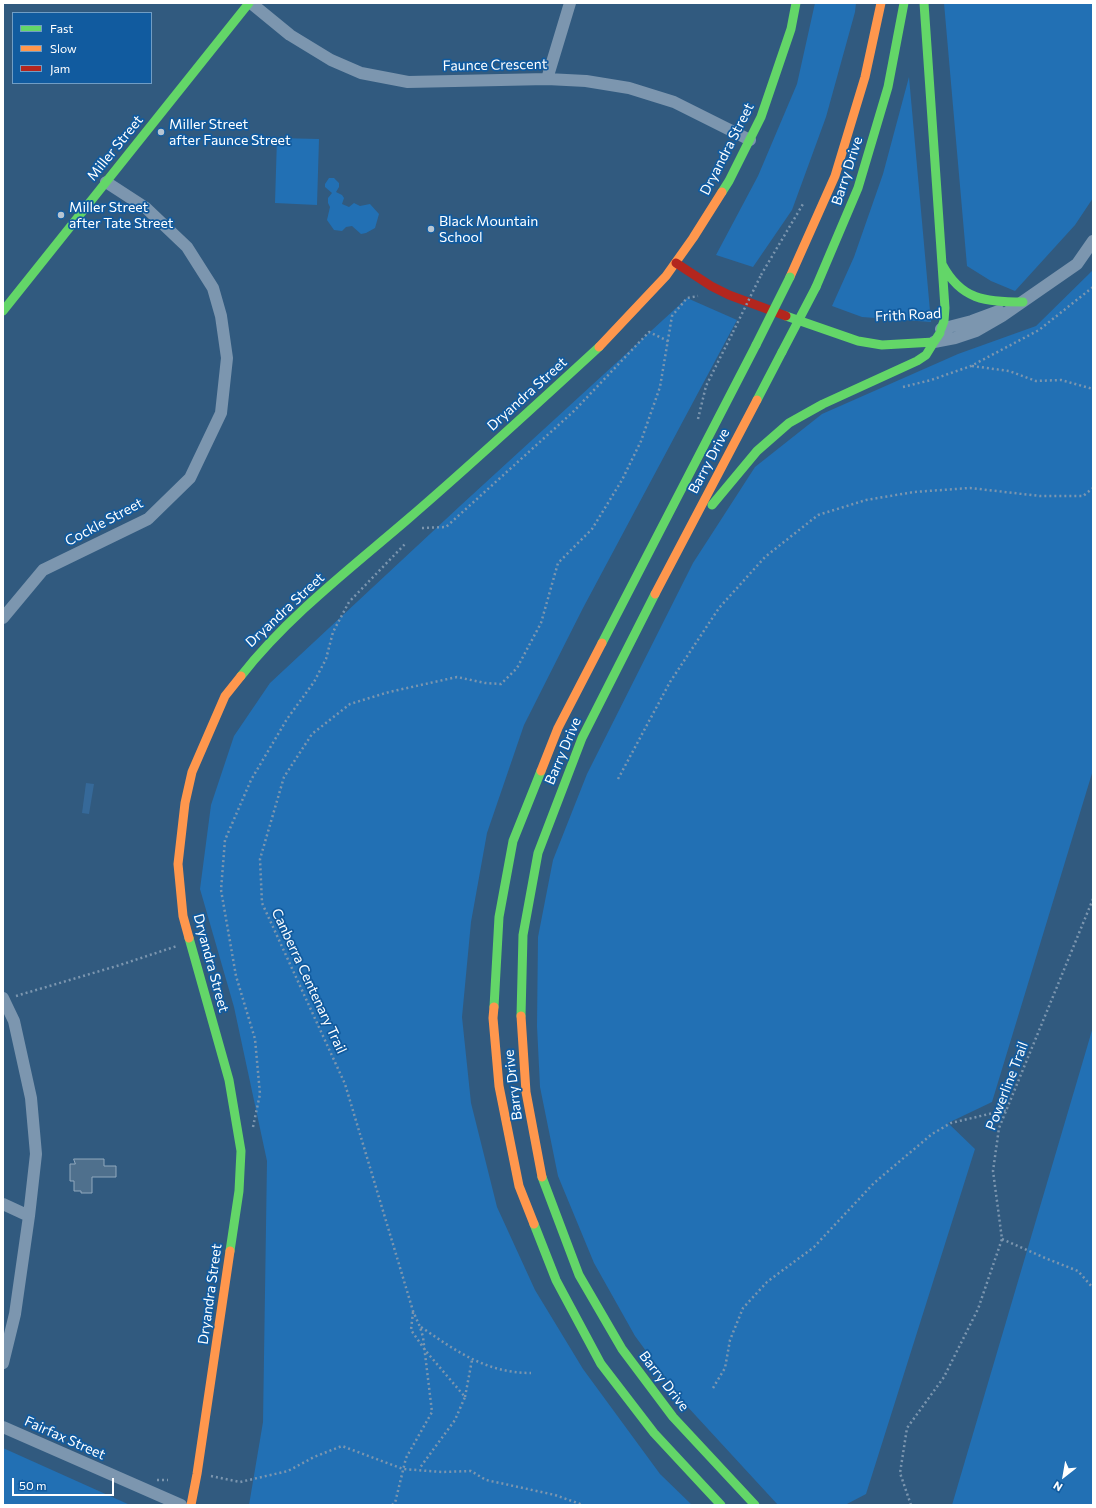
<!DOCTYPE html>
<html>
<head>
<meta charset="utf-8">
<style>
  body { margin:0 }
  #map { position:relative; width:1096px; height:1508px; overflow:hidden; background:#315a7f; font-family:Commissioner,sans-serif }
  canvas { display:block }
  .frame { position:absolute; inset:0; border:4px solid #fff; pointer-events:none }
  .legend { position:absolute; left:12px; top:12px; width:140px; height:72px; box-sizing:border-box; background:#115b9f; border:1px solid #709dc5; margin:0; padding:5px 7px; list-style:none; font-size:12px; color:#fff }
  .legend li { display:flex; align-items:center; gap:8px; height:20px }
  .legend b { width:20px; border:1px solid #709dc5 }
  .north { position:absolute; left:1044px; top:1456px; width:40px; height:40px; -webkit-text-stroke:3px #115b9f; paint-order:stroke; rotate:211deg; font-size:11px; font-weight:700; line-height:16px; text-align:center; color:#fff }
  .north::after { content:''; display:block; margin:auto; width:14px; height:18px; background:#fff; clip-path:polygon(50% 0,100% 100%,50% 72%,0 100%) }
  .scale { position:absolute; left:12px; top:1478px; width:102px; height:18px; box-sizing:border-box; border:2px solid #fff; border-top:0; padding-left:5px; font-size:12px; line-height:14px; white-space:nowrap; color:#fff; -webkit-text-stroke:3px #115b9f; paint-order:stroke }
</style>
</head>
<body>
<div id="map">
<canvas width="1096" height="1508"></canvas>
<div class="frame"></div>
<ul class="legend">
<li><b style="height:5px;background:#63d668"></b>Fast</li>
<li><b style="height:5px;background:#ff974d"></b>Slow</li>
<li><b style="height:5px;background:#b3261e"></b>Jam</li>
</ul>
<div class="north">N</div>
<div class="scale">50 m</div>
</div>
<script>
const context = document.querySelector('canvas').getContext('2d');
context.lineJoin = 'round';
function fillPath(path, color) { context.fillStyle = color; context.fill(path, 'evenodd'); }
function trace(path, color, width, dash) { context.strokeStyle = color; context.lineWidth = width; context.lineCap = dash ? 'butt' : 'round'; context.setLineDash(dash || []); context.stroke(path); }
function write(font, color, halo, rows, align = 'center') {
  context.font = font + ' Commissioner,sans-serif'; context.lineWidth = 3.5; context.setLineDash([]); context.textBaseline = 'middle'; context.strokeStyle = halo; context.fillStyle = color; for (const [text, x, y, turn = 0] of rows) {
    context.save(); context.translate(x, y); context.rotate((+turn || 0) * Math.PI / 180); context.textAlign = isNaN(turn) ? turn : align; if (halo) context.strokeText(text, 0, 0); context.fillText(text, 0, 0); context.restore();
  }
}
fillPath(new Path2D(`
  M815 3H856L855 12 826 117 792 210 753 267 716 255 758 176 797 84Z
  M944 3H1093V198L1075 225 1015 291 991 281 967 266Z
  M909 77 931 322 862 317 832 306 854 257 883 174Z
  M277 138 319 139 317 205 275 203Z
  M329 178H334L339 183V187L336 192 342 195 344 198 342 204 349 207 354 203 360 206 370 204 379 214 375 228 366 233 361 234 352 226 346 227 342 231 334 230 327 220 330 207 328 203V198L332 193 325 187V184Z
  M1093 270V770L992 1102 948 1123 975 1149 866 1494 845 1505H778L685 1404 635 1336 594 1263 558 1176 540 1087 537 1026 538 937 553 860 587 774 693 563 755 467 822 414 958 354 1036 326Z
  M687 298 737 320 583 608 524 725 487 833 471 922 462 1017 471 1103 497 1207 535 1290 583 1369 660 1474 692 1505H249L263 1422 267 1161 234 1007 200 889 211 805 234 736 270 683 460 506Z
  M1093 1027V1505H952Z
  M3 1448 130 1505H3Z`), '#2270b4');
fillPath(new Path2D(`
  M86 783 94 784 89 814 82 813Z`), '#366999');
const building = new Path2D(`
  M74 1159H104V1166H116V1177H92V1193H81V1191H74V1181H70V1164H75Z`);
fillPath(building, '#4f708d');
trace(building, '#91a8bd', 1);
trace(new Path2D(`
  M761 275 803 204
  M972 366 1009 371 1036 381 1061 380 1093 389
  M903 387 931 380 971 366 1039 330 1093 287
  M698 419 706 386 733 332
  M422 528 446 527 574 411 649 332 668 341
  M618 779 670 682 719 608 765 557 818 515 866 500 914 492 970 488 1040 496H1083L1093 488
  M16 996 120 965 177 946
  M253 1127 260 1094 255 1039 236 976 221 890 225 840 251 780 287 719 314 682 326 659 333 632 349 602 405 544
  M1002 1239 1045 1258 1078 1271 1093 1288
  M413 1312 411 1330 425 1350 465 1397 455 1420 419 1469
  M421 1327C456 1351 486 1373 531 1373
  M713 1388 725 1368 730 1340 743 1308 767 1282 814 1247 874 1183 932 1134 951 1123 1006 1110
  M465 1397 472 1360
  M211 1476 240 1482 288 1471 314 1457 342 1446 403 1469 442 1472 471 1471 486 1480 555 1495 583 1505
  M157 1480H168
  M392 1505 395 1503 406 1458 432 1412 423 1337 420 1327 413 1311 345 1084 262 903 260 859 284 777 312 734 350 704 389 692 457 677 485 683 501 684 517 668 541 623 558 563 592 529 622 480 641 441 660 387 672 316 687 298 698 296
  M911 1505 900 1473 907 1428 944 1377 978 1309 1002 1239 993 1171 999 1128 1093 899`), '#7c96af', 2.5, [2, 3]);
trace(new Path2D(`
  M251 3 290 35 331 60 361 73 408 82 547 79 586 81 629 88 674 102 750 140
  M547 79 570 3
  M941 329 972 321 999 311
  M934 342 955 338 976 331 1002 316 1077 264 1093 241
  M3 618 43 570 148 519 190 478 221 413 227 358 221 316 213 288 187 247 146 208 106 182
  M3 998 14 1021 31 1098 36 1154 29 1216 15 1314 3 1363
  M3 1204 29 1216
  M3 1427 181 1505`), '#7c96af', 12);
trace(new Path2D(`
  M924 3 945 308 944 321 941 329
  M722 192 729 181 761 117 791 29 796 3
  M942 264C961 300 985 302 1023 302
  M816 287 858 188 888 87 904 3
  M3 311 249 3
  M786 316 858 341 882 345 934 342 940 333
  M757 400 782 352
  M712 505 757 451 789 423 823 404 917 361 926 355 934 342
  M602 643 756 345
  M241 676C287 617 351 568 408 519 473 463 536 405 599 347
  M189 938 229 1080 241 1151 239 1191 230 1251
  M494 1007 499 917 513 841 541 771
  M521 1016 523 935 538 853 582 738 655 594
  M542 1177 579 1275 622 1349 673 1417 755 1505
  M534 1224 556 1280 601 1364 654 1433 721 1505`), '#63d668', 9);
trace(new Path2D(`
  M790 277 835 176 865 77 881 3
  M599 347 666 276 693 238 722 192
  M655 594 757 400
  M541 771 558 728 602 643
  M189 938 183 916 178 864 185 803 192 772 225 696 241 676
  M494 1007 493 1018 499 1086 519 1186 534 1224
  M521 1016 526 1092 542 1177
  M191 1505 197 1474 230 1251`), '#ff974d', 9);
trace(new Path2D(`
  M676 263 711 286 729 295 786 316`), '#b3261e', 9);
trace(new Path2D(`
  M733 332 761 275`), '#7c96af', 2.5, [2, 3]);
trace(new Path2D(`
  M756 345 790 277
  M782 352 816 287`), '#63d668', 9);
for (const [x, y, r, color] of [
  [161,132,4,"#b7c5d2"],
  [61,215,4,"#b7c5d2"],
  [431,229,4,"#b7c5d2"]
]) { const dot = new Path2D(); dot.arc(x, y, r, 0, 2 * Math.PI); context.fillStyle = color; context.fill(dot); trace(dot, '#115b9f', 1.5); }
write('14px', '#fff', '#115b9f', [
  ["Faunce Crescent",495,65,-1],
  ["Miller Street",115,148,-51],
  ["Dryandra Street",727,149,-63],
  ["Barry Drive",847,171,-72],
  ["Frith Road",908,315,-3],
  ["Dryandra Street",527,394,-42],
  ["Barry Drive",709,461,-62],
  ["Cockle Street",104,522,-28],
  ["Dryandra Street",285,610,-43],
  ["Barry Drive",563,751,-67],
  ["Dryandra Street",211,963,75],
  ["Canberra Centenary Trail",309,981,65],
  ["Barry Drive",513,1085,-97],
  ["Powerline Trail",1007,1086,-69],
  ["Dryandra Street",210,1294,-82],
  ["Barry Drive",664,1381,52],
  ["Fairfax Street",65,1438,24]
]);
write('14px', '#fff', '#115b9f', [
  ["Miller Street",169,124],
  ["after Faunce Street",169,140],
  ["Miller Street",69,207],
  ["after Tate Street",69,223],
  ["Black Mountain",439,221],
  ["School",439,237]
], 'left');
</script>
</body>
</html>
